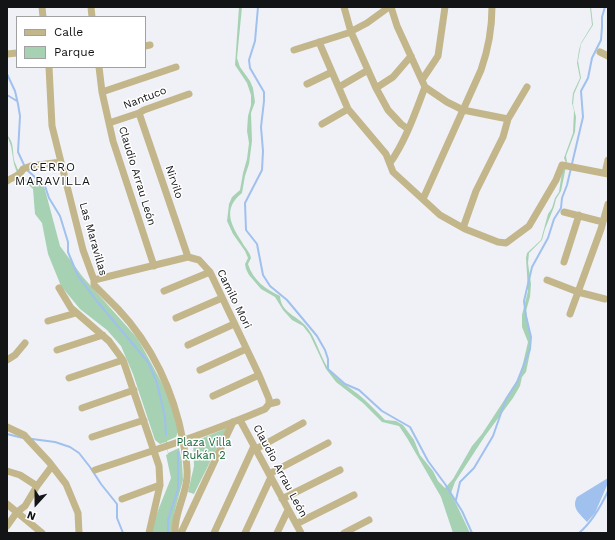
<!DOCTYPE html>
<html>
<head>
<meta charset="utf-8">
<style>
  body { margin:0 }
  #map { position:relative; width:615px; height:540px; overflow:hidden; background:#eff1f7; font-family:"Work Sans",sans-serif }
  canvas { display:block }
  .frame { position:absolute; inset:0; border:8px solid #131416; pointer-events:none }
  .legend { position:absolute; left:16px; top:16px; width:130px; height:52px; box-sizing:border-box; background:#fff; border:1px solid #a1a1a2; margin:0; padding:5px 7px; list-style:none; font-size:12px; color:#131416 }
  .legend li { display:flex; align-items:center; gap:8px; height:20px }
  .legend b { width:20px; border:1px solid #a1a1a2 }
  .north { position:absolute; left:16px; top:484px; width:40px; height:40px; -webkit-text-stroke:3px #fff; paint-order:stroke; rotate:201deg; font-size:11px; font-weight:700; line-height:16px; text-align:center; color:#131416 }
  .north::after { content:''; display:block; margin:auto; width:14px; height:18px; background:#131416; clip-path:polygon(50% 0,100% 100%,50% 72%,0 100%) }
</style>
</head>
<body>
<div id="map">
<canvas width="615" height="540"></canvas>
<div class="frame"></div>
<ul class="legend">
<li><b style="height:5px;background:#c3b68a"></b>Calle</li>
<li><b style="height:11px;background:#a6d2b3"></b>Parque</li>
</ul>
<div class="north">N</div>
</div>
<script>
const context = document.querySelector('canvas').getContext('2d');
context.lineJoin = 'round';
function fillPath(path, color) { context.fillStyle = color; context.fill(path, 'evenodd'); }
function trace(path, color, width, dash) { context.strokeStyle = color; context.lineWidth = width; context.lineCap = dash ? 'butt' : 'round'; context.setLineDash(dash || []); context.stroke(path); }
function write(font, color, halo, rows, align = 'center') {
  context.font = font + ' "Work Sans",sans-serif'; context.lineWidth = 3; context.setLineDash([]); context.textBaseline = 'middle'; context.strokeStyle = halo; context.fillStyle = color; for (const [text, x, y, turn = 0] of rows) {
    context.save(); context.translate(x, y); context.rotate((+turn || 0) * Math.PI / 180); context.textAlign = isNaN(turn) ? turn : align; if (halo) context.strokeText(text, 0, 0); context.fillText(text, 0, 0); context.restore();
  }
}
fillPath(new Path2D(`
  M239 7H242L237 58 240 67 250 81 253 88 255 102 251 113 252 141 249 164 245 176 242 193C222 209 231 225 242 242 245 248 250 252 251 258L248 264C253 280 265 289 280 296 281 312 295 315 305 325 316 337 319 354 328 368 336 379 347 386 358 394 368 402 376 411 385 420L396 421 403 425 414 440 420 455 433 471 438 481 445 488 453 479 472 446 482 434 520 376 528 342 522 327V315L528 291 526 258 527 253 541 240 548 214 552 208 555 198 559 192 562 172 566 163 564 158 573 133 574 111 572 103 573 93 580 78 577 63 579 50 581 43 592 25 590 7H591L593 25 581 44 578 61 581 78 574 94 573 105 576 117 575 132 566 156 567 162 561 191 556 199 554 207 545 229 542 240 529 253 528 263 531 284 530 297 526 311 531 340V348L526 372 522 377 520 386 513 398 485 436 455 482 451 493 470 533H453L441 497 407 438 399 426 382 422 363 403 336 382 326 369 310 335 303 326 292 320 283 310 275 297 261 289 249 275 246 269 245 264 248 258 245 251 233 234 227 221 229 204 232 197 240 190 243 173 247 159 249 143 247 131 248 116 251 105V95L247 83 235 65Z
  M7 135C16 144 11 155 16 165 19 174 25 178 32 185L31 181 43 182 60 246 82 276 138 339 169 396 178 432 176 437 167 441 168 453 179 448 182 462 183 480 174 514V533H151L157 513 171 478 166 455 168 454 166 442 160 444 155 440 133 374 121 346 107 330 80 309 61 286 48 254 42 223 35 214 33 189 19 175 16 170 14 164 11 146Z
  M227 428 194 494 188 492 194 466 193 442Z`), '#a6d2b3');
fillPath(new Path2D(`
  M608 478V483L595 513 587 522C580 514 571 508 577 497Z`), '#a0c0ee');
trace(new Path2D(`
  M258 7 255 41 249 60 250 68 264 92V101L261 127 263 151 262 170 245 203 246 230 257 244 263 275 270 286 287 300 317 336 325 350 328 359V369L345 384 359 390 382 411 410 427 428 461 445 484 462 511 472 533
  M7 74 15 91 18 104 20 116 18 152 25 167
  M7 95 17 101
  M27 170 45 186 49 198 60 216 68 242V252L78 276 96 300 148 362 157 383 165 417 166 435
  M7 434 23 438
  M32 439 55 442 70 447 79 453 90 467 101 484 117 504V518L123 533
  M456 500 460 482 474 468 493 436 506 399 517 382 530 349 531 337 526 316 524 301 532 267 548 238 554 219 561 208 562 198 567 185 583 117 581 91 588 78 592 58 601 40 602 27V17L605 7
  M168 533V520L178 489V452
  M579 533C592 522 601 506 608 491`), '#a0c0ee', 2);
trace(new Path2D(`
  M42 7 43 17
  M91 7 92 17
  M344 7 351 32 376 88 388 110 401 124 408 129
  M391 7 397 26 425 87 447 102 463 110 508 119 503 137 476 191 463 228
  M319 42 348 109 386 154 393 172 440 215 465 229 498 242 506 243 529 226 556 180 562 165 608 174
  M145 46 150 45
  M294 50 348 33 367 23 389 7
  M600 52 608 56
  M7 54 17 53
  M49 67 52 126 83 250 94 280V285C102 293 110 301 118 309 152 345 174 392 183 441 185 453 188 464 187 477 186 496 174 513 175 533
  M99 67 102 92 113 141 154 266
  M422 80 438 56 445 7
  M307 84 332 72
  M339 87 368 70
  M376 88 393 77 411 56
  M102 92 176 67
  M139 113 188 257
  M508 119 527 87
  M109 123 139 113 144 110 189 94
  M322 124 348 109
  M390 163C406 140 415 113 425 87
  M605 173 608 160
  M7 181C13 177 20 176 23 169L31 166 61 162
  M423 199 481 70C488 50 492 28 492 7
  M564 212 603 222
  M564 262 579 215
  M94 280 188 257 199 260 210 272 259 375 269 399V404
  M547 280 578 292 605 299
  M59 288 71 308 109 341 123 360 159 466 160 485 149 533
  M164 291 210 272
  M570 314 601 229 608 204
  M176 318 222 298
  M48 321 76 313
  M188 345 234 324
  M57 350 103 335
  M7 360 15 355 25 343
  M200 370 246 349
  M69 378 123 360
  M213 396 259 375
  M82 408 134 390
  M240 420 301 533
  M7 427 24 435 49 462 66 484 78 513 79 533
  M92 437 144 420
  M256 449 303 423
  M95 470C152 451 209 433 265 409L269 404 277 402
  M7 471 20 475 37 486
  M269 474 328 443
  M122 499 160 485
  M282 499 340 470
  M7 504 42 533
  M296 524 354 495
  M7 526 17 512 25 506 37 486 52 466
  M181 533 233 422
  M214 533 254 446
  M245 533 271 477
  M277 533 288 510
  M344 533 369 520`), '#c3b68a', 7);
write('11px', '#131416', '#fff', [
  ["Nantuco",145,98,-21],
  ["Claudio Arrau León",137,176,73],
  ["Nirvilo",174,182,71],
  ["Las Maravillas",93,239,74],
  ["Camilo Mori",234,299,64],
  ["Claudio Arrau León",280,471,62]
]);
write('11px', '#17673b', '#fff', [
  ["Plaza Villa",204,443],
  ["Rukán 2",204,456]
]);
context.letterSpacing = '1px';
write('12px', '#131416', '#fff', [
  ["CERRO",53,167],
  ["MARAVILLA",53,181]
]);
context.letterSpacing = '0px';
</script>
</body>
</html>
